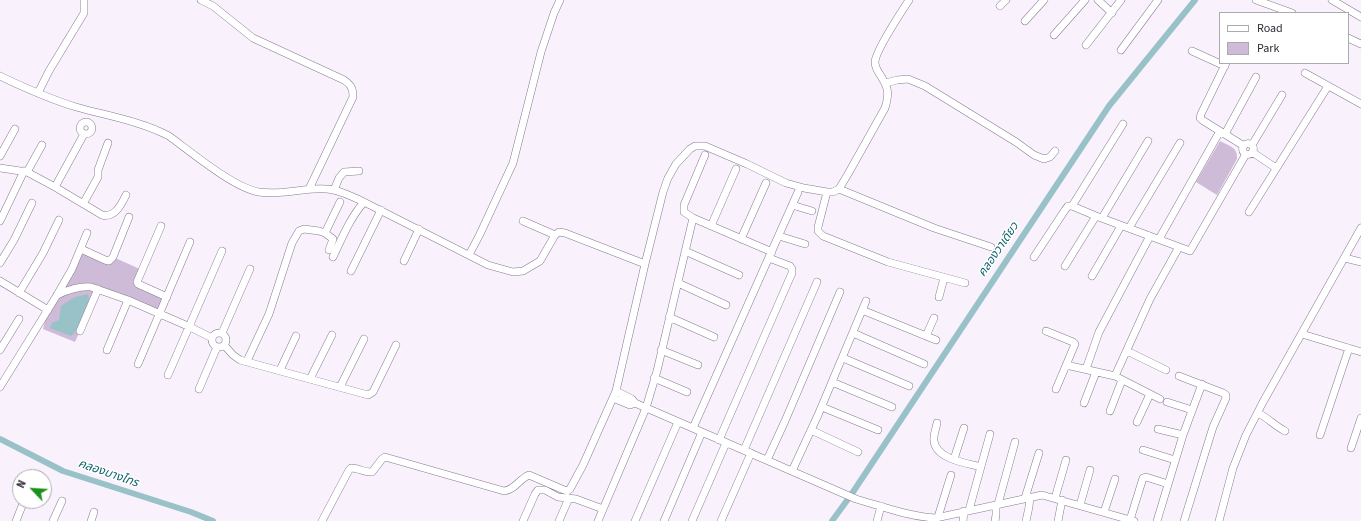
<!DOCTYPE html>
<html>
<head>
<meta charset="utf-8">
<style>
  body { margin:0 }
  #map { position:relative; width:1361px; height:521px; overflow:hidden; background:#f9f2fd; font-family:"Source Sans 3",sans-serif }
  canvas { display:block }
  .legend { position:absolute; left:1219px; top:12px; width:130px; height:52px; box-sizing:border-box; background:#fff; border:1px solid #adaaae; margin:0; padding:5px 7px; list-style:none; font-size:12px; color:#312a35 }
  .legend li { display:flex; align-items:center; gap:8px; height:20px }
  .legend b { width:20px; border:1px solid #adaaae }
  .north { position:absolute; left:12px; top:469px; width:40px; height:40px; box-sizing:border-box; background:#fff; border:1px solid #adaaae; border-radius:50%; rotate:295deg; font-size:11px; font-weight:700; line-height:16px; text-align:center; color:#312a35 }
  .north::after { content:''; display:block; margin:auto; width:14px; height:18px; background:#1b911d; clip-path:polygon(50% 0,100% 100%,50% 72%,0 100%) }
</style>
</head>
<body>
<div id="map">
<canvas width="1361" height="521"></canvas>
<ul class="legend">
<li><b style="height:5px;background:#fff"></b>Road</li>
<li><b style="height:11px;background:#cdbbd8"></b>Park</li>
</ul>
<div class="north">N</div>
</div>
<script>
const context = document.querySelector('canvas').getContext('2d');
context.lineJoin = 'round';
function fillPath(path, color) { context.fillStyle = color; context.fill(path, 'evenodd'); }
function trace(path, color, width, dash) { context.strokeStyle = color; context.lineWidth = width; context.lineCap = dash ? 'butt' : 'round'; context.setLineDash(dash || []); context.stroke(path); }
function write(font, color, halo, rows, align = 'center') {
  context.font = font + ' "Source Sans 3","Noto Sans Thai",sans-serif'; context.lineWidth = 3; context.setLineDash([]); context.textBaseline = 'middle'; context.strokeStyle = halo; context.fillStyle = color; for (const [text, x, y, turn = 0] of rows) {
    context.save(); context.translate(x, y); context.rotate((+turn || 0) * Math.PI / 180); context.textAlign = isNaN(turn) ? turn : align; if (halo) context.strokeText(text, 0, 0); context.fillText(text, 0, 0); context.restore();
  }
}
fillPath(new Path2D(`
  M1220 141C1229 146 1238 147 1237 159L1217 195 1196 182Z
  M81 249 110 262 113 257 142 270 137 283 168 294 159 314 98 289 75 342 43 329 48 310Z`), '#cdbbd8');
fillPath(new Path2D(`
  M88 294 89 300 76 331 71 336 50 328 52 323 59 320 61 306 75 297Z`), '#99c1c8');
trace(new Path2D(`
  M0 439 63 471 191 512 213 521
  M832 521 851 495 1109 106 1195 0`), '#99c1c8', 6);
const minor = new Path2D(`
  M201 0 213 6 253 38 344 80C351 85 353 88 353 97L309 189
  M1098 0 1112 13
  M1256 0 1292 13
  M1332 0 1361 17
  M1000 6 1006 0
  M1025 21 1044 0
  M1054 35 1085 0
  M1348 38 1361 44
  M1086 45 1121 0
  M1121 50 1158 0
  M1192 51 1225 66
  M1226 63 1201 114 1200 118 1202 120 1244 146
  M1305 73 1361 104
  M0 76C25 88 50 99 76 107 108 116 140 121 169 136 191 152 234 188 259 192 282 196 304 187 326 189 338 189 350 196 360 200L488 265 513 272 523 271 540 261 555 235 559 232 565 233 645 264
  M886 83 897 80 908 79 925 86 1016 142 1034 155 1044 159 1050 157 1055 151
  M38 93 49 71 81 18 84 13V0
  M80 128a6 6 0 1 1 12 0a6 6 0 1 1-12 0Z
  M84 134 55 187 102 215C115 218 121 205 126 195
  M1225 134 1256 77
  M1242.5 149a5.5 5.5 0 1 1 11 0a5.5 5.5 0 1 1-11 0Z
  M1252 145 1282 95
  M1252 152 1276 168
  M705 155 684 205V212L693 218 772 252
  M0 156 15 129
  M0 168 27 172 55 187
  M27 172 42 145
  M839 189 934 228 991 247
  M334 190 339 178 344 172 359 171
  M827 192 818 227V231L823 236 888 262 965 283
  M83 204 98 177V170L108 143
  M792 205 812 211
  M1072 206 1096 216 1190 251 1246 154
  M1249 212 1328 86
  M1102 218 1148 141
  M0 221 24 171
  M523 221 555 235
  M161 226 137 282 138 284 167 297
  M711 226 736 169
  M1129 228 1180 143
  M325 233 333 239 329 250
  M779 236 805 244
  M741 239 766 183
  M1159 239 1220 131
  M81 249 105 260 109 261 113 257 129 217
  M685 251 739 275
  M469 255 480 234 513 163 541 52 554 13 560 0
  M333 257C342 238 350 218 364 202
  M1034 257 1065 210 1068 206H1072L1123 124
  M1345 258 1361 262
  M404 261 419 229
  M0 263 14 240 32 203
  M1065 266 1096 216
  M351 271 381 210
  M1092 276 1121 226
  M0 281 48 310
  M678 283 726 305
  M19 293 43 253 59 220
  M57 295C68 290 79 286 91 287L128 300 190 327 212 338
  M939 297 944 278
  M862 310 936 340
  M669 317 714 337
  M80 331 98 289
  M1046 331 1073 342 1075 344 1056 389
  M212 340a7 7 0 1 1 14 0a7 7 0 1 1-14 0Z
  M222 333 250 269
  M853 333 924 364
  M1302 334 1361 352
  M926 336 934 318
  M224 345 233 355 240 360 368 395 373 392 396 345
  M0 350 19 319
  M107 350 128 300
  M661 350 698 365
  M1127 351 1166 370
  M843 358 909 386
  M247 361 269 314 292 243 299 231 304 229 319 231 325 233 340 202
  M138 364 190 242
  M1066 365 1115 376 1160 399
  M1086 369 1099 332 1150 236
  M280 370 296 336
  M168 375 222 251
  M1115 376 1150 299 1179 247
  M1179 376 1223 393 1226 395V398L1213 427 1184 521
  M654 378 687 392
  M310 379 332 335
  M832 382 892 407
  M0 387 57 295 72 269 87 233
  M340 387 364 339
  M199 389 217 347
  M616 391 632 399 635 403 856 499C881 506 910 517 936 518L1042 495 1134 521
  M613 398 630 405 635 403
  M1167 402 1192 410
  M1084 403 1096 372
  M822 407 878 430
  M1110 411 1122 380
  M1258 413C1268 418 1275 426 1285 431
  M1137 422 1150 394
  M937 423C936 429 933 435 934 441 936 459 966 463 981 467
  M693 428 798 192
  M1158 429 1183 435
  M811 430 858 452
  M1320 435 1349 348
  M719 440 792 273V269L790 266 769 258
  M1351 448 1361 418
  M744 450 817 282
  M1143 450 1175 460
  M954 459 964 428
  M767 460 785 421 840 292
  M792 471 818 415 866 301
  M1025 498 1039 453
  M1055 498 1066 460
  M998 504 1015 442
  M1080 505 1090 470
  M969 510 990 434
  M1104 512 1115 479
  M938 517 951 475
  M1130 520 1143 478 1146 477 1168 484
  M16 521 24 501
  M53 521 62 501
  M91 521 94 512
  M322 521 349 470 351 468C359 468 365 473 372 472L382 459 385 457 504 491C515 490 519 479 529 475L564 490 567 491 570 489 583 465 616 391 645 264 663 192 668 178 676 164 690 149 695 146H705L747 164 786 183 804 188 827 192H833L839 189 848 174 885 108C890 92 888 87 879 73 877 70 875 66 875 62 875 51 902 11 909 0
  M523 521 535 494 538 490H545L558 497 576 499 603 509
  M559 521 569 498
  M598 521 646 408 657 371 693 218
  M635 521 678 422
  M664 521 702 432
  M692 521 726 443
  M721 521 751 453
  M877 521 881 506
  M963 521 964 511
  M995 521 996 515V505
  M1026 521 1029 507 1030 497
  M1058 521 1062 500
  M1157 521 1183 435 1202 384
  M1219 521 1233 468 1246 435 1263 402 1361 228`);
trace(minor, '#887992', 8);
trace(minor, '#fff', 7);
write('italic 12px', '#10636e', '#fff', [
  ["คลองวาเดียว",999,250,-56],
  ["คลองบางไทร",108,474,19]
]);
</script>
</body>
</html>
